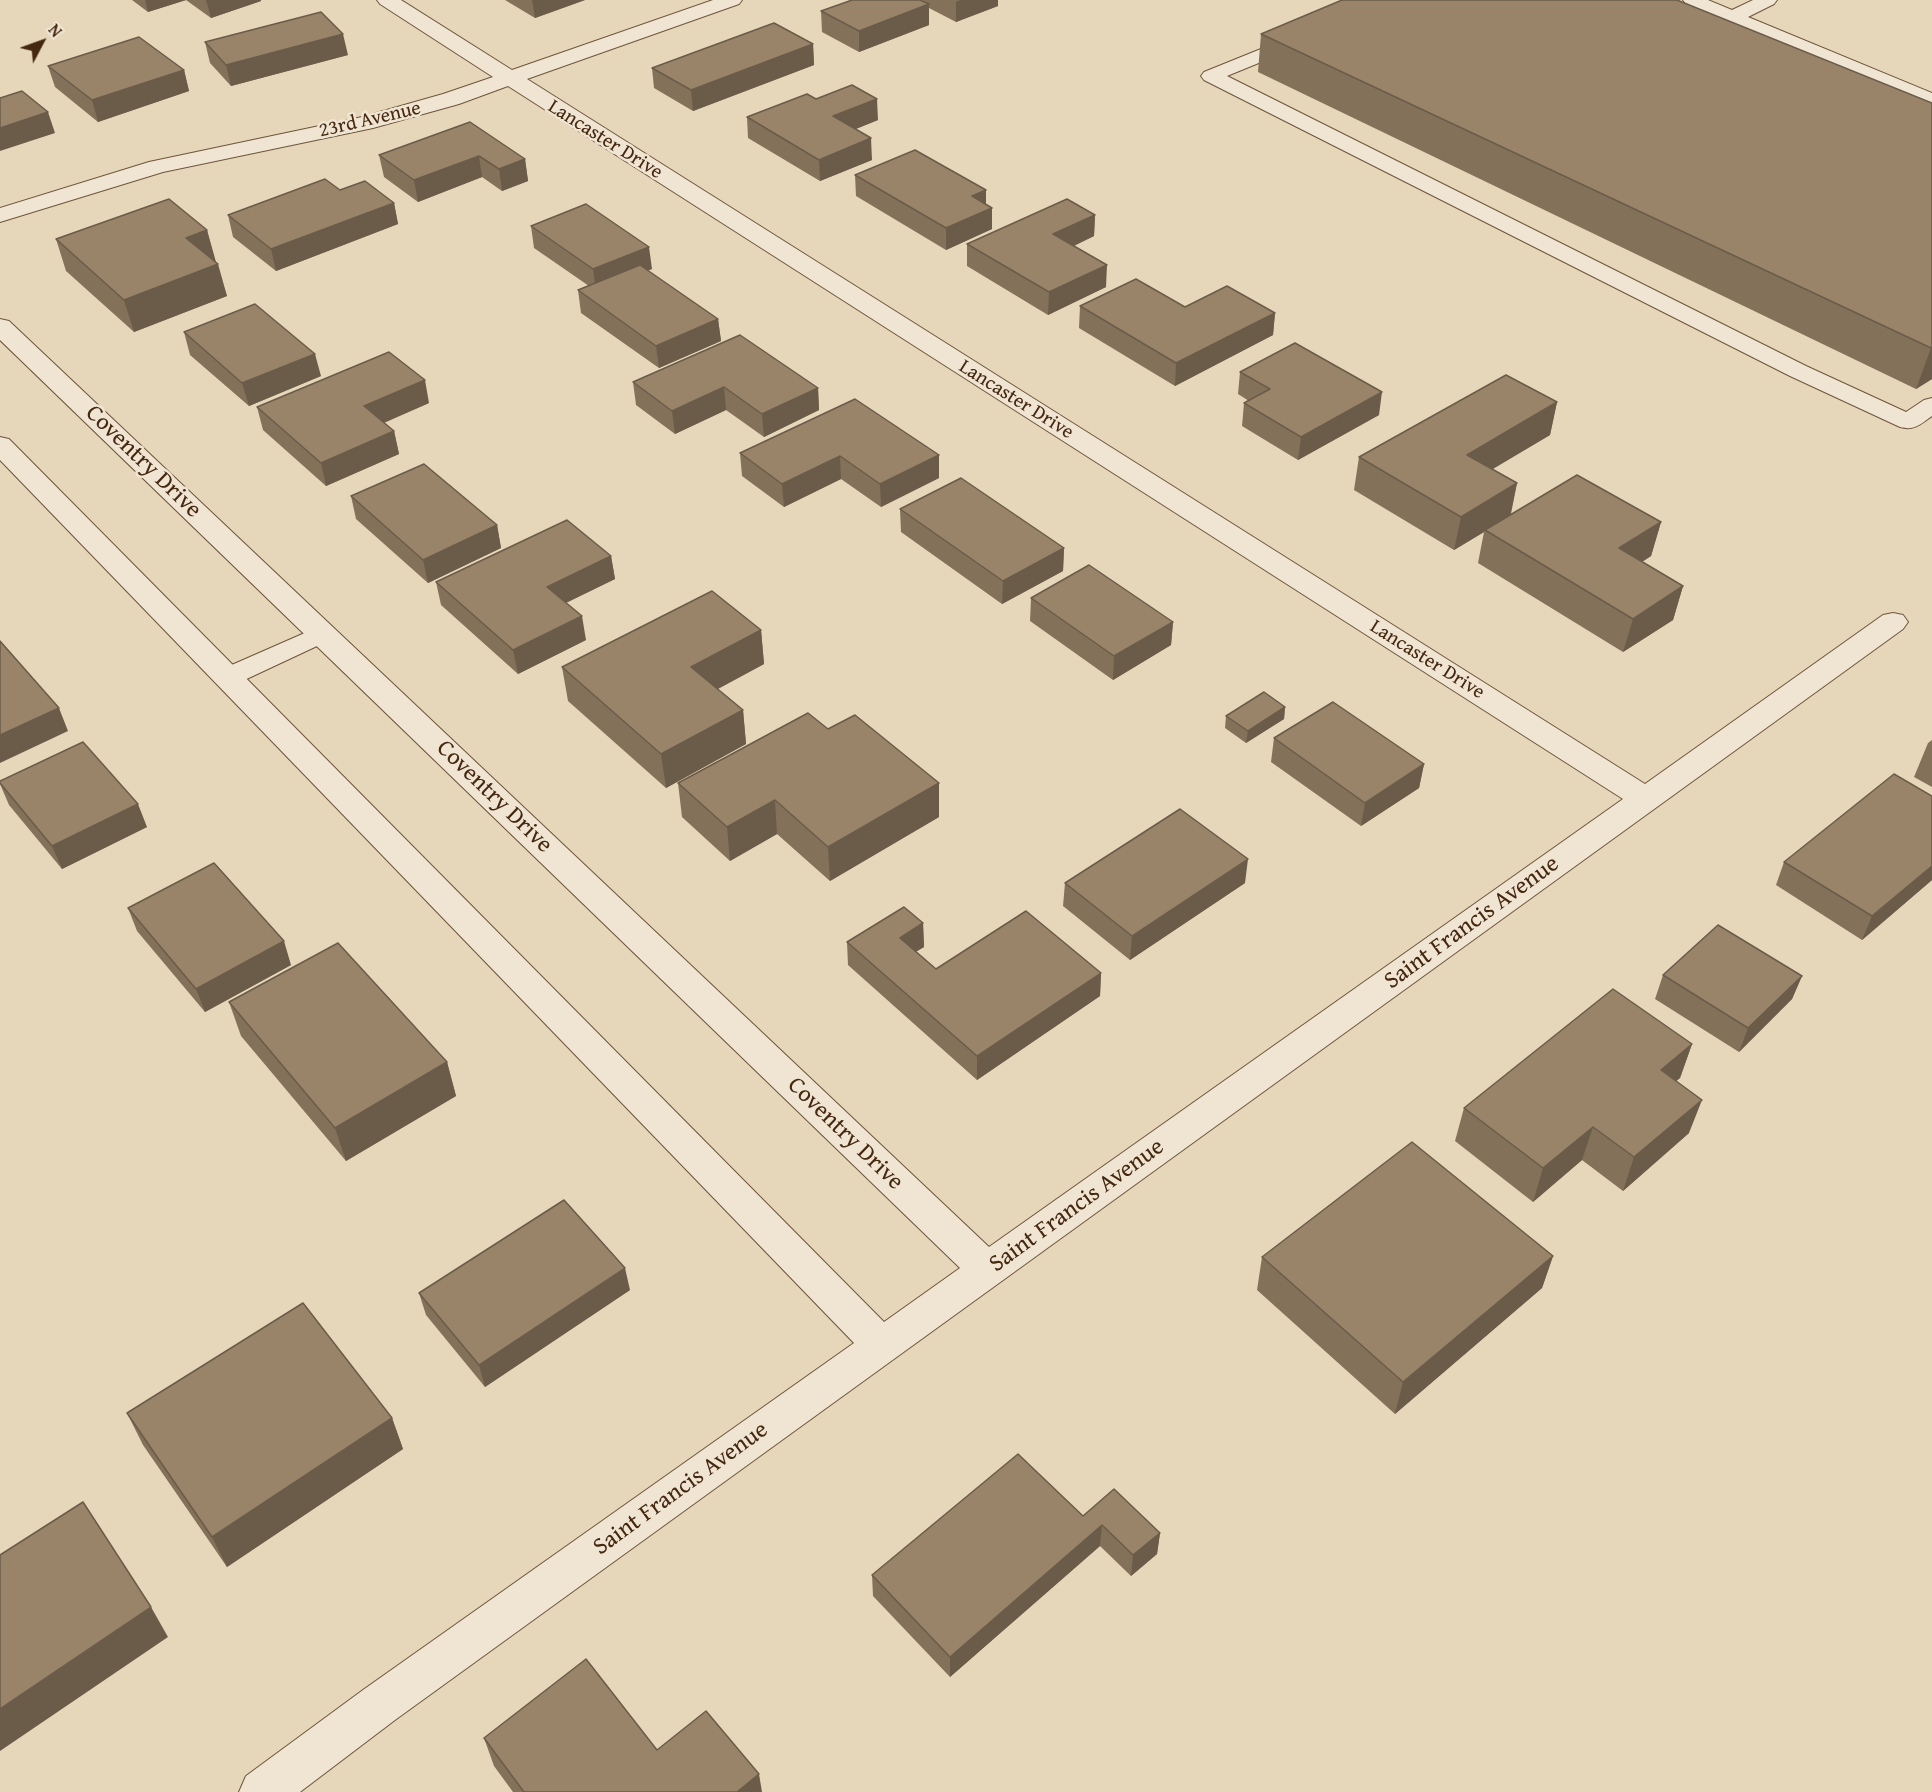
<!DOCTYPE html>
<html>
<head>
<meta charset="utf-8">
<style>
  body { margin:0 }
  #map { position:relative; width:1932px; height:1792px; overflow:hidden; background:#e6d7ba; font-family:"Gentium Book Plus",serif }
  canvas { display:block }
  .north { position:absolute; left:12px; top:12px; width:60px; height:60px; -webkit-text-stroke:4px #efe5d2; paint-order:stroke; rotate:49deg; font-size:16px; font-weight:700; line-height:24px; text-align:center; color:#462811 }
  .north::after { content:''; display:block; margin:auto; width:21px; height:27px; background:#462811; clip-path:polygon(50% 0,100% 100%,50% 72%,0 100%) }
</style>
</head>
<body>
<div id="map">
<canvas width="1932" height="1792"></canvas>
<div class="north">N</div>
</div>
<script>
const context = document.querySelector('canvas').getContext('2d');
context.lineJoin = 'round';
function trace(path, color, width, dash) { context.strokeStyle = color; context.lineWidth = width; context.lineCap = dash ? 'butt' : 'round'; context.setLineDash(dash || []); context.stroke(path); }
function fillPath(path, color) { context.fillStyle = color; context.fill(path, 'evenodd'); }
function write(font, color, halo, rows, align = 'center') {
  context.font = font + ' "Gentium Book Plus",serif'; context.lineWidth = 5; context.setLineDash([]); context.textBaseline = 'middle'; context.strokeStyle = halo; context.fillStyle = color; for (const [text, x, y, turn = 0] of rows) {
    context.save(); context.translate(x, y); context.rotate((+turn || 0) * Math.PI / 180); context.textAlign = isNaN(turn) ? turn : align; if (halo) context.strokeText(text, 0, 0); context.fillText(text, 0, 0); context.restore();
  }
}
const lane = new Path2D(`
  M1683 0H1708L1732 10 1753 0H1777L1774 4 1748 17 1932 93V106L1686 4Z
  M1298 34 1305 36 1307 40 1305 44 1227 76 1806 366 1906 412 1924 400 1932 398V416C1921 424 1914 431 1900 427L1790 376 1204 80 1201 76 1204 72Z
  M323 625 332 627 336 633 332 639 238 683 228 686 218 683 214 677 218 671Z`);
const street = new Path2D(`
  M377 0H401L512 70 713 0H742L739 4 527 79 1645 784 1883 615 1893 613 1903 615 1908 622 1903 629 395 1720 300 1792H239L246 1776 363 1690 854 1343 0 460V437L9 439 884 1322 960 1268 0 340V319L9 321 989 1247 1623 799 508 86 459 104 373 128 163 172 0 222V208L149 162 362 117 443 94 493 77 380 4Z`);
trace(lane, '#6e543b', 2);
trace(street, '#6e543b', 2);
fillPath(lane, '#efe5d2');
fillPath(street, '#efe5d2');
fillPath(new Path2D(`
  M132 0H186L148 12Z
  M186 0H261V1L211 18Z
  M505 0H585L535 18Z
  M852 0H998V6L956 22 929 8V25L859 52 822 32 821 11Z
  M1261 34 1932 103V379L1916 389 1258 72Z
  M205 42 348 55 231 86 210 63Z
  M813 44 814 65 693 111 654 88 652 68Z
  M48 66 184 70 189 91 98 122 55 87Z
  M816 99 878 120 855 129 872 160 820 181 748 138 747 117Z
  M470 122 525 159 528 181 502 191 482 177 418 202 384 177 379 155Z
  M855 175 986 204 992 208V229L946 250 856 196Z
  M340 190 394 203 398 224 276 271 233 237 228 215Z
  M1095 215 1094 236 1074 246 1106 287 1048 315 967 266V244Z
  M531 226 652 269 647 270 718 319 721 341 659 368 581 313 578 290 589 286 534 248Z
  M207 230 215 262 227 296 134 332 66 271 56 239Z
  M1080 306 1185 307 1275 313 1273 335 1175 386 1079 328Z
  M184 332 321 376 249 406 190 355Z
  M1240 372 1379 415 1298 460 1242 426 1244 403 1249 401 1238 394Z
  M633 382 818 388 819 410 764 437 726 410 675 434 636 405Z
  M855 399 939 478 881 507 841 479 784 507 742 476 740 453Z
  M1557 402 1550 435 1492 469 1517 483 1511 514 1661 522 1651 556 1642 562 1683 586 1673 620 1623 652 1478 563 1484 532 1454 550 1354 490 1359 457Z
  M429 403 384 423 394 431 399 454 326 486 263 430 257 407Z
  M351 496 497 525 501 548 428 583 356 519Z
  M900 509 1064 548 1063 571 1002 604 901 532Z
  M611 556 615 579 566 603 586 640 518 674 441 605 436 582Z
  M1031 598 1173 622 1171 645 1113 680 1030 621Z
  M761 630 764 664 718 689 743 710 746 744 666 788 568 701 562 667Z
  M1285 707 1284 719 1246 743 1225 728 1226 716Z
  M828 729 939 783V817L830 881 777 834 730 861 682 817 678 783Z
  M1274 738 1424 764 1419 788 1361 826 1271 762Z
  M1932 740V787L1914 777 1928 743Z
  M0 781 147 827 62 869 9 805 0 784Z
  M1932 796V880L1862 940 1776 885 1784 862Z
  M1065 883H1245L1130 960 1063 906Z
  M128 908 291 965 205 1012 137 931Z
  M923 923 924 947 916 951 936 969 1101 973 1100 996 977 1080 848 965 847 942Z
  M1663 975 1802 976 1792 999 1739 1052 1655 999Z
  M229 1002 447 1062 456 1096 346 1161 241 1036Z
  M1692 1044 1680 1078 1676 1081 1689 1133 1623 1191 1582 1160 1533 1202 1455 1141 1464 1108Z
  M1553 1256 1542 1288 1395 1414 1257 1290 1262 1257Z
  M630 1290 485 1387 426 1315 419 1293Z
  M127 1413 392 1418 403 1449 227 1567 143 1445Z
  M1083 1516 1160 1533 1157 1554 1131 1576 1100 1546 950 1677 873 1596 872 1575Z
  M484 1738 657 1750 762 1792H513L494 1766Z`), '#84715a');
fillPath(new Path2D(`
  M145 0H186L148 12Z
  M206 0H261V1L211 18Z
  M532 0H585L535 18Z
  M960 0H998V6L956 22V2Z
  M929 4V25L859 52V31Z
  M343 34 348 55 231 86 226 65Z
  M813 44 814 65 693 111 691 90Z
  M184 70 189 91 98 122 92 100Z
  M877 99 878 120 834 138 833 116Z
  M48 112 55 133 0 151V128Z
  M871 138 872 160 820 181 819 160Z
  M479 156 482 177 418 202 414 180Z
  M525 159 528 181 502 191 499 169Z
  M986 190V210L992 208V229L946 250V228L972 196Z
  M394 203 398 224 276 271 271 249Z
  M1095 215 1094 236 1052 256 1053 234Z
  M207 230 216 262 195 270 186 238Z
  M649 247 652 269 596 292 593 269Z
  M218 264 227 296 134 332 124 300Z
  M1107 265 1106 287 1048 315 1049 292Z
  M1275 313 1273 335 1175 386 1176 363Z
  M718 319 721 341 659 368 656 346Z
  M1932 347V379L1916 389 1931 348Z
  M315 354 321 376 249 406 242 383Z
  M425 380 429 403 369 429 364 406Z
  M724 387 726 410 675 434 672 411Z
  M818 388 819 410 764 437 762 414Z
  M1382 392 1379 415 1298 460 1301 437Z
  M1557 402 1550 435 1461 488 1467 455Z
  M394 431 399 454 326 486 321 463Z
  M939 455V478L881 507 880 484Z
  M840 456 841 479 784 507 782 484Z
  M1517 483 1510 516 1485 530 1484 532 1454 550 1461 517Z
  M1661 522 1651 556 1610 582 1619 548Z
  M497 525 501 548 428 583 423 560Z
  M1064 548 1063 571 1002 604 1003 581Z
  M611 556 615 579 551 610 547 587Z
  M1683 586 1673 620 1623 652 1633 619Z
  M582 616 586 640 518 674 513 650Z
  M1173 622 1171 645 1113 680 1114 656Z
  M761 630 764 664 695 701 691 667Z
  M1285 707 1284 719 1246 743 1248 731Z
  M59 708 68 731 0 763V735Z
  M743 710 746 744 666 788 661 754Z
  M1424 764 1419 788 1361 826 1365 803Z
  M939 783V817L830 881 828 847Z
  M775 800 777 834 730 861 727 827Z
  M138 804 147 827 62 869 52 846Z
  M1248 859 1245 883 1130 960 1132 936Z
  M1932 866V880L1862 940 1872 916Z
  M923 923 924 947 901 961 900 938Z
  M284 941 291 965 205 1012 196 989Z
  M1101 973 1100 996 977 1080V1056Z
  M1802 976 1792 999 1739 1052 1748 1028Z
  M1692 1044 1680 1078 1649 1104 1661 1070Z
  M447 1062 456 1096 346 1161 335 1128Z
  M1702 1100 1689 1133 1623 1191 1634 1157Z
  M1593 1127 1582 1160 1533 1202 1543 1168Z
  M1553 1256 1542 1288 1395 1414 1403 1382Z
  M625 1268 630 1290 485 1387 479 1365Z
  M392 1418 403 1449 227 1567 212 1537Z
  M1102 1525 1100 1546 950 1677V1657Z
  M1160 1533 1157 1554 1131 1576 1133 1555Z
  M151 1607 168 1637 0 1751V1709Z
  M759 1774 762 1792H737Z`), '#6b5c4a');
const building = new Path2D(`
  M852 0H920L929 4 859 31 821 11Z
  M1342 0H1677L1932 103V347L1931 348 1261 34Z
  M321 12 343 34 226 65 205 42Z
  M774 23 813 44 691 90 652 68Z
  M139 37 184 70 92 100 48 66Z
  M852 85 877 99 833 116 871 138 819 160 747 117 807 94 816 99Z
  M22 91 48 112 0 128V98Z
  M470 122 525 159 499 169 479 156 414 180 379 155Z
  M915 150 986 190 972 196 992 208 946 228 855 175Z
  M325 179 340 190 365 181 394 203 271 249 228 215Z
  M169 199 207 230 186 238 218 264 124 300 56 239Z
  M1067 199 1095 215 1053 234 1107 265 1049 292 967 244Z
  M586 204 649 247 593 269 531 226Z
  M640 265 718 319 656 346 578 290Z
  M1136 279 1185 307 1227 286 1275 313 1176 363 1080 306Z
  M255 304 315 354 242 383 184 332Z
  M740 335 818 388 762 414 724 387 672 411 633 382Z
  M1295 343 1382 392 1301 437 1244 403 1270 389 1240 372Z
  M389 352 425 380 364 406 394 431 321 463 257 407Z
  M1506 375 1557 402 1467 455 1517 483 1461 517 1359 457Z
  M855 399 939 455 880 484 840 456 782 484 740 453Z
  M424 464 497 525 423 560 351 496Z
  M1577 475 1661 522 1619 548 1683 586 1633 619 1485 530Z
  M961 478 1064 548 1003 581 900 509Z
  M567 520 611 556 547 587 582 616 513 650 436 582Z
  M1089 565 1173 622 1114 656 1031 598Z
  M712 591 761 630 691 667 743 710 661 754 562 667Z
  M0 641 59 708 0 735Z
  M1264 692 1285 707 1248 731 1226 716Z
  M1333 702 1424 764 1365 803 1274 738Z
  M808 713 828 729 855 715 939 783 828 847 775 800 727 827 678 783Z
  M83 742 138 804 52 846 0 783V781Z
  M1894 774 1932 796V866L1872 916 1784 862Z
  M1180 809 1248 859 1132 936 1065 883Z
  M214 863 284 941 196 989 128 908Z
  M904 907 923 923 900 938 936 969 1026 911 1101 973 977 1056 847 942Z
  M1718 925 1802 976 1748 1028 1663 975Z
  M338 943 447 1062 335 1128 229 1002Z
  M1613 989 1692 1044 1661 1070 1702 1100 1634 1157 1593 1127 1543 1168 1464 1108Z
  M1412 1142 1553 1256 1403 1382 1262 1257Z
  M564 1200 625 1268 479 1365 419 1293Z
  M303 1303 392 1418 212 1537 127 1413Z
  M1018 1454 1083 1516 1114 1489 1160 1533 1133 1555 1102 1525 950 1657 872 1575Z
  M83 1502 151 1607 0 1709V1555Z
  M586 1659 657 1750 706 1711 759 1774 737 1792H524L484 1738Z`);
fillPath(building, '#998369');
trace(building, '#6b5c4a', 1.5);
write('20px', '#462811', '#efe5d2', [
  ["23rd Avenue",370,120,-13],
  ["Lancaster Drive",605,140,32],
  ["Lancaster Drive",1016,400,32],
  ["Lancaster Drive",1427,660,32]
]);
write('24px', '#462811', '#efe5d2', [
  ["Coventry Drive",143,462,44],
  ["Coventry Drive",494,797,44],
  ["Saint Francis Avenue",1472,923,-36],
  ["Coventry Drive",845,1134,44],
  ["Saint Francis Avenue",1077,1206,-36],
  ["Saint Francis Avenue",681,1489,-36]
]);
</script>
</body>
</html>
